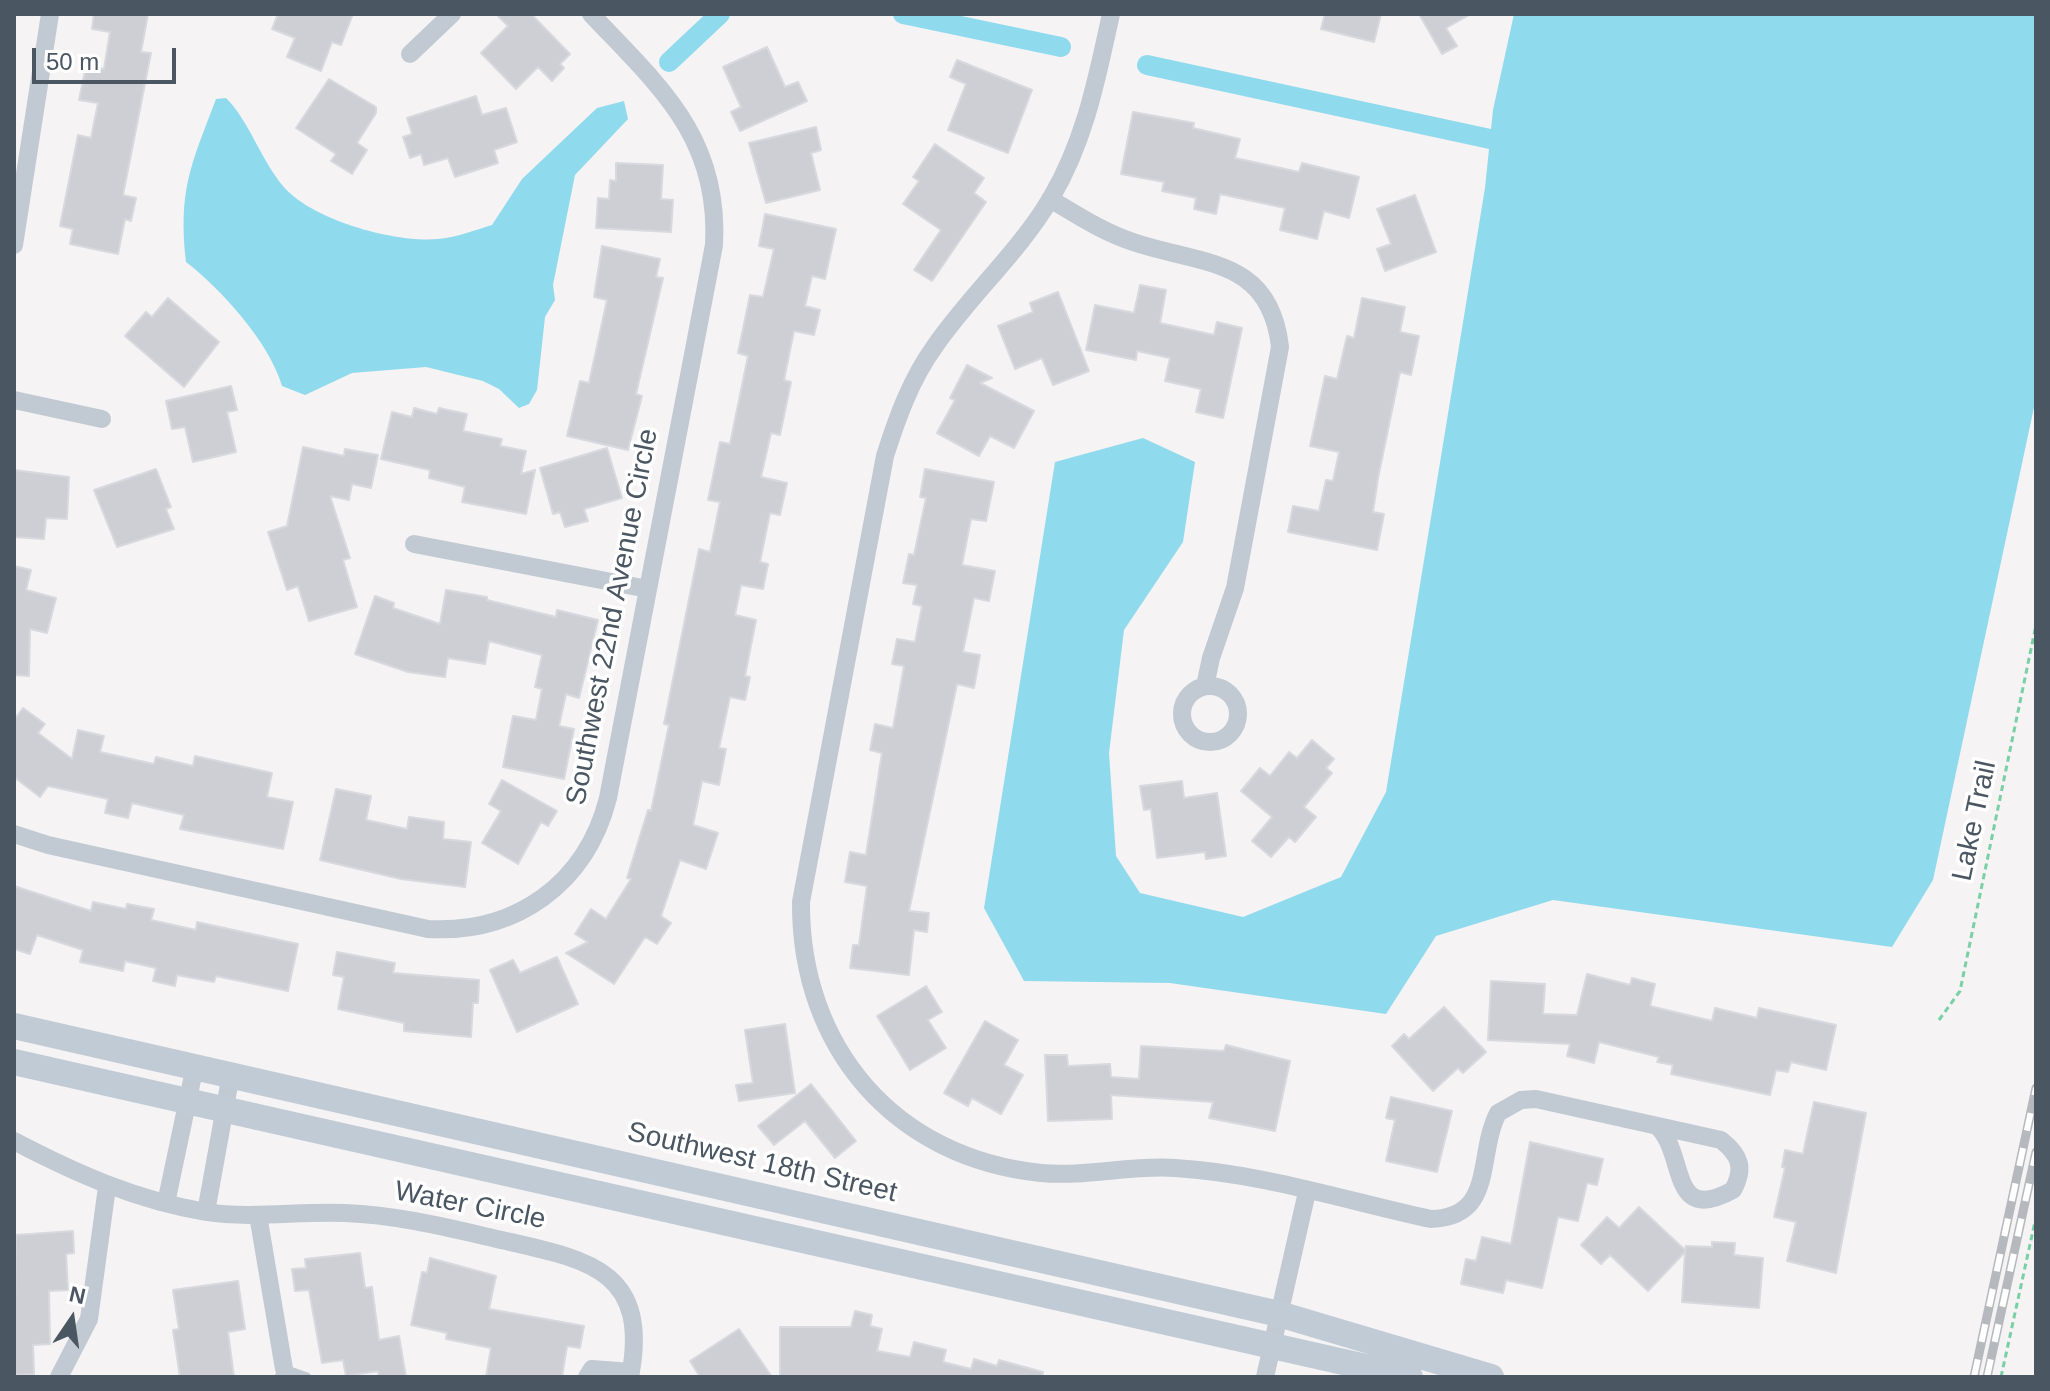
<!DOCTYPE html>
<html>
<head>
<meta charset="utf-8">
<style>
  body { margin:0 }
  #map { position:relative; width:2050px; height:1391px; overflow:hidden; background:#f5f3f3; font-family:Arial,sans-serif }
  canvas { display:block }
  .frame { position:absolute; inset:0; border:16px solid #4a5661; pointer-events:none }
  .north { position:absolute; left:32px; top:1279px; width:80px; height:80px; -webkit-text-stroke:6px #fff; paint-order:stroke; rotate:13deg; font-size:22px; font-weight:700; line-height:32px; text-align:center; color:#4a5661 }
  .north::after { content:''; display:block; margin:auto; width:28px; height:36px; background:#4a5661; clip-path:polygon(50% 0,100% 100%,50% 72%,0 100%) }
  .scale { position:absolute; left:32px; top:48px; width:144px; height:36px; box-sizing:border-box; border:4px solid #4a5661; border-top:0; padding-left:10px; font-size:24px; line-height:28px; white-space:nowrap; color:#4a5661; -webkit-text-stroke:6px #fff; paint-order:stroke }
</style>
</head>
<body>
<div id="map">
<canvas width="2050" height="1391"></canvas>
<div class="frame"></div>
<div class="north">N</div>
<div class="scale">50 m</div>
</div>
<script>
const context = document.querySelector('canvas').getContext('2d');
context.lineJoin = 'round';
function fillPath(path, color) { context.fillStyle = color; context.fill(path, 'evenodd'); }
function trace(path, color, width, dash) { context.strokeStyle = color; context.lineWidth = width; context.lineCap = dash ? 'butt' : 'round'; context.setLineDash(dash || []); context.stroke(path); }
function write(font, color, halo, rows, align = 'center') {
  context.font = font + ' Arial,sans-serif'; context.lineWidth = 7; context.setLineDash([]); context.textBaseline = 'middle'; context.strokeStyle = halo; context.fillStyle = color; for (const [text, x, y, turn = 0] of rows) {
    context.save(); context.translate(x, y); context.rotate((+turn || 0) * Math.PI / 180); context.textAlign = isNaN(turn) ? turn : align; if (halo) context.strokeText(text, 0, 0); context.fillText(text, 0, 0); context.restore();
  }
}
fillPath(new Path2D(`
  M1514 14H2036V398L1933 880 1892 947 1553 900 1436 936 1386 1014 1170 983 1024 981 984 908 1055 462 1143 438 1195 462 1183 542 1124 630 1109 753 1116 856 1140 893 1243 917 1341 877 1386 792 1485 188 1493 110Z
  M226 98C248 119 261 160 283 186 311 220 395 243 438 239 455 238 475 230 492 225L522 179 597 108 624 101 628 119 575 175 553 285 555 300 545 317 537 390 529 404 519 408 499 389 483 381 426 367 352 373 305 395 282 386C270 343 221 289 186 262 178 190 191 165 216 99Z`), '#90daee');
trace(new Path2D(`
  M903 14 1061 47
  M669 62 720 14
  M1147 65 1490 139`), '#90daee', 20);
const building = new Path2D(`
  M94 14H148L141 52 151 53 123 195 136 198 131 221 125 219 118 254 70 244 73 229 60 226 78 135 91 138 98 103 79 100 86 66 104 69 110 32 92 29Z
  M278 14H353L341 45 332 42 321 71 287 57 295 38 272 29Z
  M496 14H531L570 54 560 64 564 68 552 81 538 67 516 89 481 53 508 26Z
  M1325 14H1381L1374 42 1321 29Z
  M1419 14H1471L1446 28 1457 46 1442 54Z
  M767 47 785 87 798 82 807 101 740 131 731 112 741 107 723 67Z
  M957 60 1032 90 1008 153 948 130 966 84 950 77Z
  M329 79 376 107V113L357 143 367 150 352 174 331 161 336 154 296 128Z
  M476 96 482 115 506 108 517 142 494 150 498 163 455 177 448 158 424 165 421 154 410 158 403 137 412 134 407 118Z
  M1133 112 1194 123 1193 128 1240 139 1235 158 1299 172 1302 163 1359 177 1349 218 1324 211 1317 239 1280 230 1285 208 1220 194 1216 214 1194 209 1196 198 1162 191 1164 182 1121 174Z
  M816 127 821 150 811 153 820 190 766 203 749 143Z
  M935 144 984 178 974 193 986 202 932 281 914 270 941 230 903 204 919 181 913 177Z
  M616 163 663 165 661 199 673 200 671 232 596 228 598 198 609 199 610 180 616 181Z
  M1415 195 1436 252 1385 271 1377 249 1391 244 1377 209Z
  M765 214 836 229 825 279 812 276 805 306 820 310 814 335 794 331 784 380 791 382 780 435 771 433 761 477 787 483 780 515 770 513 760 562 768 564 763 589 741 585 735 615 756 620 745 676 750 677 745 700 730 697 719 748 726 749 719 785 702 781 693 825 718 833 706 869 680 860 661 916 671 923 657 944 645 937 614 984 566 953 588 942 575 934 591 909 606 919 631 879 627 878 648 810 651 811 669 725 664 724 699 549 710 552 720 502 708 500 720 442 730 444 748 356 738 353 750 295 763 297 774 249 759 246Z
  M602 246 660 259 656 277 663 278 636 394 642 396 628 450 567 436 580 381 589 383 607 300 594 297Z
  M1140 285 1166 290 1160 323 1214 335 1217 322 1242 328 1223 418 1196 412 1201 389 1165 381 1170 358 1137 351 1136 360 1086 350 1095 305 1134 313Z
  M1058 292 1089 371 1053 385 1042 358 1015 369 998 326 1033 312 1030 303Z
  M168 298 219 342 184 387 125 336 146 312 152 317Z
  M1362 298 1405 307 1400 332 1419 336 1411 375 1400 372 1378 478 1373 512 1384 514 1377 550 1288 532 1293 506 1319 511 1326 480 1333 481 1339 452 1310 446 1325 376 1337 379 1347 336 1354 338Z
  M967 365 992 378 980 383 1034 411 1014 448 990 436 979 456 937 433 955 400 950 398Z
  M231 386 237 410 227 412 236 452 193 462 185 427 172 429 166 401Z
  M414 408 437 414 439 408 467 414 463 431 502 439 500 446 526 451 521 474 535 470 526 514 462 502 465 487 429 478 430 470 381 459 392 412 412 417Z
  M303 447 344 456 345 449 378 455 371 488 352 484 349 500 330 496 350 558 343 560 357 607 309 621 298 586 287 590 268 532 287 526Z
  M607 448 622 498 584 509 588 521 565 527 560 512 553 514 540 468Z
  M156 469 171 507 166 509 174 529 117 547 94 490Z
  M925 469 994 482 986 521 971 519 962 565 995 571 989 601 974 598 963 652 980 655 974 688 957 684 909 911 929 913 927 932 914 930 909 975 850 968 853 945H859L867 886 845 882 850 852 866 855 882 753 870 750 875 724 893 728 904 666 892 664 897 639 915 642 922 606 913 604 917 585 903 583 909 554 914 555 926 498 920 497Z
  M14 470 69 477 67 519 46 518 44 539 14 537Z
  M14 566 31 570 26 590 56 598 47 633 30 629 29 676 14 675Z
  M446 590 487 597V600L556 617 557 610 598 620 579 698 566 694 559 726 574 729 564 779 503 767 513 716 536 720 542 689 535 687 542 655 489 641 485 664 448 658 445 677 408 672 355 654 375 596 394 603 393 608 440 624Z
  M23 708 45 724 38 733 72 759 78 730 104 736 100 752 154 764 156 757 193 766 195 756 272 773 267 797 293 802 283 849 180 829 184 815 132 803 128 818 105 813 108 799 48 786 40 797 14 777V720Z
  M1312 740 1334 759 1326 768 1332 773 1304 807 1316 817 1295 842 1289 837 1271 857 1252 841 1272 817 1241 791 1260 768 1270 776 1289 752 1297 758Z
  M502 780 557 811 548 826 541 822 518 864 482 843 501 811 489 804Z
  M1182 781 1184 798 1217 793 1226 856 1206 859 1205 852 1157 858 1151 809 1144 810 1140 786Z
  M336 789 371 796 366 820 407 829 409 817 444 822 443 839 471 842 465 887 401 879 320 860Z
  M14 886 91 911 93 902 126 909 127 904 154 909 151 920 196 930 197 922 298 944 288 991 216 976 214 982 177 975 175 986 153 981 156 968 125 961 123 971 80 962 83 950 37 935 30 954 14 949Z
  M337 952 395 963 393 973 479 980 478 1003H473L471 1037 404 1031V1023L338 1009 344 977 333 975Z
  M557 957 578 1004 517 1032 490 970 513 960 520 973Z
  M1587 974 1630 985 1632 978 1655 984 1650 1006 1712 1021 1715 1008 1757 1018 1759 1008 1836 1025 1826 1070 1791 1062 1788 1072 1776 1070 1770 1095 1671 1074 1673 1065 1657 1062 1659 1057 1599 1042 1594 1063 1567 1056 1570 1044 1488 1040 1491 981 1545 984 1543 1014 1577 1015Z
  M926 986 942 1012 928 1020 946 1048 910 1070 877 1016Z
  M1444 1007 1486 1052 1463 1073 1458 1068 1433 1091 1392 1046 1404 1034 1409 1039Z
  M985 1021 1018 1040 1004 1065 1023 1075 1001 1114 972 1098 968 1106 944 1093Z
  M785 1024 795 1093 739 1101 736 1085 753 1083 745 1030Z
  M1226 1045 1290 1061 1275 1131 1209 1118 1213 1102 1111 1095 1112 1119 1048 1121 1045 1055H1067L1068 1066 1110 1064 1111 1077 1139 1079 1141 1046 1224 1051Z
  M811 1084 856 1141 835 1158 805 1121 774 1145 758 1126Z
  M1391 1097 1452 1111 1437 1172 1386 1161 1395 1120 1386 1118Z
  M1814 1102 1866 1113 1836 1273 1787 1261 1796 1222 1774 1217 1785 1168 1782 1167 1785 1150 1803 1154Z
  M1530 1142 1603 1159 1597 1185 1587 1183 1578 1221 1558 1217 1542 1288 1506 1280 1503 1293 1461 1284 1466 1259 1476 1261 1482 1237 1511 1244Z
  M1639 1207 1685 1250 1686 1246 1712 1247V1242L1735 1243 1734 1255 1763 1258 1759 1308 1682 1302 1685 1252 1648 1291 1610 1255 1601 1264 1581 1245 1607 1217 1619 1228Z
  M73 1231 74 1253 66 1254 68 1290 49 1291 50 1344 33 1345 34 1374 14 1375 16 1235Z
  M360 1253 365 1288 372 1287 379 1340 399 1336 406 1377H379L378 1371 346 1376 343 1360 322 1363 309 1290 295 1291 292 1269 306 1268 305 1259Z
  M430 1258 496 1276 489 1309 584 1326 580 1348 567 1346 562 1377H486L491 1348 446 1339 447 1333 411 1325 422 1272 427 1273Z
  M238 1281 245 1329 228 1332 234 1377H180L173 1330 179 1329 173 1290Z
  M855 1311 872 1315 870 1326 882 1329 877 1351 910 1357 914 1342 946 1350 943 1362 971 1369 974 1359 997 1366 999 1360 1043 1372 1042 1377H780V1327H851Z
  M739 1329 772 1377H700L690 1361Z`);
fillPath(building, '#cdcfd5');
trace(building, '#d7d9de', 2);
trace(new Path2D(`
  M1939 1020 1960 991 2036 625
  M2001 1377 2036 1217`), '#7ad0a6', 3, [6, 4]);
trace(new Path2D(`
  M279 1377 284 1369 307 1377`), '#c1cad2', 9);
trace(new Path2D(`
  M1111 14C1097 78 1085 141 1051 198 1019 252 971 294 935 346 911 379 897 418 885 456L801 902C800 1048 895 1158 1041 1173 1086 1177 1130 1165 1175 1168 1261 1173 1347 1201 1431 1219 1496 1217 1476 1156 1498 1113L1521 1100 1536 1099 1721 1140C1740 1155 1745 1168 1733 1190 1668 1226 1687 1153 1657 1126
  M410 54 452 14
  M1050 199C1077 215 1103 232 1133 242 1201 265 1270 257 1280 347L1235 588 1211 658 1205 686
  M14 245 50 14
  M14 400 102 419
  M414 544 648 589
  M1182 714a28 28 0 1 1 56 0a28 28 0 1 1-56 0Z
  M14 834 48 845 428 929C516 934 586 884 608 798L714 245C720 137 659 86 591 14
  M14 1141C77 1174 136 1200 206 1212 252 1219 299 1211 345 1213 400 1215 453 1229 506 1241 591 1260 650 1272 630 1377
  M166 1203 195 1066
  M206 1212 231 1074
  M258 1215 284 1369
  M59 1377 89 1319 107 1187
  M587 1377 592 1369 631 1372
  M1265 1377 1307 1192`), '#c1cad2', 18);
trace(new Path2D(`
  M14 1026 1279 1314 1491 1377
  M14 1062 1410 1377`), '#c1cbd6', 26);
const rail = new Path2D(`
  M1974 1377 2036 1088
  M1987 1377 2036 1152`);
trace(rail, '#b5b8bd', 9);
trace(rail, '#fff', 6, [18]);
write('28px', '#4a5661', '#fff', [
  ["Southwest 22nd Avenue Circle",613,617,-79],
  ["Lake Trail",1975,821,-78],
  ["Southwest 18th Street",762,1163,13],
  ["Water Circle",470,1206,11]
]);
</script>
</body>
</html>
